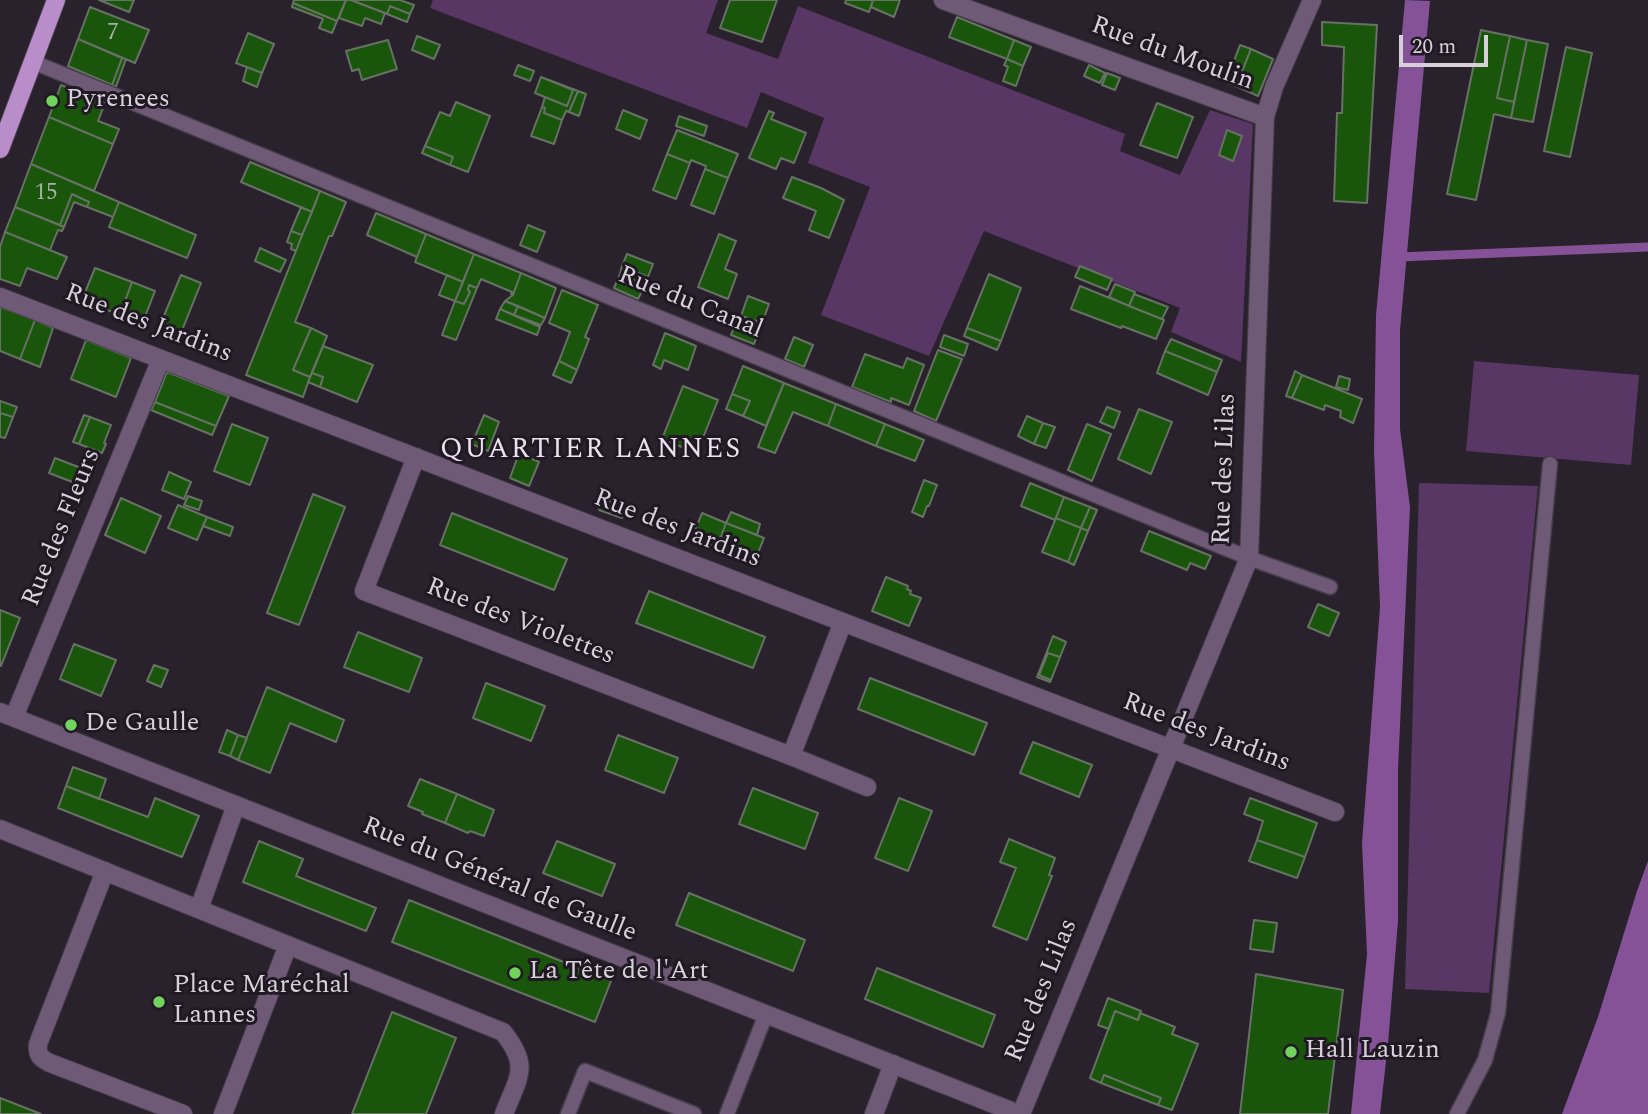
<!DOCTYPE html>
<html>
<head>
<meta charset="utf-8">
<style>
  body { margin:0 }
  #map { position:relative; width:1648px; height:1114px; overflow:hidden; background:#29212c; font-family:Spectral,serif }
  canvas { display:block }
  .scale { position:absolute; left:1399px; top:35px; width:89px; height:32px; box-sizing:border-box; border:4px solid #d6d1d8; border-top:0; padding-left:9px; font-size:21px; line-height:24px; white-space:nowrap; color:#d6d1d8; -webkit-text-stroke:5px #201823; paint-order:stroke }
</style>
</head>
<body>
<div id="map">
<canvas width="1648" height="1114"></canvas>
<div class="scale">20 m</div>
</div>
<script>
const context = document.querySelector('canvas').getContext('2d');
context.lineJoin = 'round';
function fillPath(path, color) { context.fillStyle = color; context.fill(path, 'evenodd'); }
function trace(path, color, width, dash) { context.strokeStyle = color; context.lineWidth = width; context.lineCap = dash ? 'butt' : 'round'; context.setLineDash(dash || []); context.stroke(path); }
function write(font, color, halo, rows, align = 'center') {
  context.font = font + ' Spectral,serif'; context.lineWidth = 6; context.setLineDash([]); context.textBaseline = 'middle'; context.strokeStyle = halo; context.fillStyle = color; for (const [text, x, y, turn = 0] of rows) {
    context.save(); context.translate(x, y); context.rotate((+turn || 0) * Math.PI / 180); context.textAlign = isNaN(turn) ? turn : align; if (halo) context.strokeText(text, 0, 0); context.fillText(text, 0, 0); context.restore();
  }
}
fillPath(new Path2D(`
  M433 0H718L706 33 778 59 798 6 1125 134 1120 151 1180 175 1210 110 1253 124 1241 362 1171 332 1180 308 984 231 929 356 821 315 870 187 808 163 824 118 761 92 747 128 430 8Z
  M1474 361 1639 375 1631 465 1466 451Z
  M1419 483 1538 486 1489 993 1405 989Z`), '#583764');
fillPath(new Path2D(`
  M1405 0 1430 1 1400 330V429L1410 507 1398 769V921L1388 1044 1380 1114H1351L1367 954 1362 843 1380 607 1374 451 1376 315Z
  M1648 861V1114H1562L1598 1017 1637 891Z`), '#855297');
trace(new Path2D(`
  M1398 257 1648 247`), '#855297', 9);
const building = new Path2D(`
  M99 0H134L129 12Z
  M294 0H346L337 21 293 3Z
  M346 0H351L385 13 381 24 365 18 362 26 339 18Z
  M351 0H400L414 5 410 14 390 6 387 14Z
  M730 0H777L762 42 720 28Z
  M846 0H873L869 12 845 3Z
  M873 0H900L894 17 871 7Z
  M293 3 337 21 332 33 319 28 323 19 292 7Z
  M390 6 410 14 407 22 387 14Z
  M90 7 149 30 135 63 78 39Z
  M957 17 1014 40 1007 59 949 37Z
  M1322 22 1377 25 1367 203 1334 201 1337 113H1342L1344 47 1322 45Z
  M1481 30 1510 36 1497 98 1514 102 1511 118 1494 114 1476 200 1447 194Z
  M248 33 274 44 262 73 236 63Z
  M417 36 440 45 434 59 412 50Z
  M1510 36 1527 40 1514 102 1497 98Z
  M78 39 122 58 112 85 68 66Z
  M388 40 397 69 362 80 359 69 352 71 346 51Z
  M1014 40 1031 47 1023 66 1007 59Z
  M1527 40 1548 44 1533 122 1511 118Z
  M1240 45 1251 49 1236 86 1226 82Z
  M1566 47 1592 53 1570 157 1544 151Z
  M1251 49 1273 59 1258 96 1236 86Z
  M122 58 126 59 116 87 112 85Z
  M1007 59 1023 66 1016 86 1003 81 1008 67 1004 65Z
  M518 65 534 71 530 81 514 75Z
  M1089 65 1105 73 1100 83 1084 76Z
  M247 67 262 73 257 87 243 81Z
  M1107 73 1120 78 1115 90 1102 85Z
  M541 77 578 91 569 112 566 111 562 120 544 113 545 108 542 107 545 97 567 106 573 90Z
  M541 77 573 90 567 106 535 93Z
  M61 85 105 103 98 121 119 129 113 144 49 117Z
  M578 91 586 94 579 116 569 112Z
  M456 102 490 116 468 172 450 165 453 157 425 146 440 112 450 116Z
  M1157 103 1193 117 1177 158 1140 145Z
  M542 107 545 108 544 113 562 120 554 144 531 136Z
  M623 110 647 120 640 139 616 129Z
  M769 111 774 113 771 119 806 133 794 163 781 158 776 169 749 158Z
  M679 116 707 126 704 136 676 126Z
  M49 117 113 144 94 191 31 164Z
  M677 130 738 154 728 178 705 169 706 166 691 160 690 163 667 154Z
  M1227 130 1242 136 1233 161 1219 155Z
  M425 146 453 157 450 165 422 153Z
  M667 154 690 163 676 199 653 190Z
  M250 162 320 191 312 212 241 182Z
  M31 164 119 202 113 217 87 207 89 202 72 194 60 225 15 207Z
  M705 169 728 178 714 214 691 205Z
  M792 177 821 188 844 200 829 238 809 230 816 211 783 198Z
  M320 191 346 202 332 236H329L295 322 311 328 293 370 310 377 303 397 246 375Z
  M72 194 89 202 87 207 74 202 64 227 60 225Z
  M119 202 196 235 187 258 109 227Z
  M15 207 64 227 62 231 58 230 50 250 5 232Z
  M301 207 312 212 302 235 291 231Z
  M376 213 426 234 417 257 367 235Z
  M528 225 545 232 537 252 520 245Z
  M291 231 302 235 296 251 291 249 292 244 287 242Z
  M5 232 67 257 57 279 27 268 20 286 0 279V247Z
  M426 234 474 254 463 282 415 262Z
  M719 234 736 241 725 269 737 274 728 299 698 287Z
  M260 248 286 260 280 272 255 261Z
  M474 254 521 273 513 295 511 294 512 292 481 279 477 288 469 285 468 290 470 292 464 304 455 301Z
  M627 254 653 264 648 277 622 266Z
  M622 266 648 277 645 285 620 274Z
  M1080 266 1112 279 1107 290 1075 277Z
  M95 268 132 282 120 315 82 300Z
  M521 273 556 288 545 318 505 301 513 295Z
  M620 274 645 285 638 299 614 288Z
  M989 274 1021 288 1001 341 967 328Z
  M181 275 201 283 179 338 158 330Z
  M447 275 463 282 455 301 439 295Z
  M132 282 155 291 142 324 120 315Z
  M1115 284 1135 292 1129 306 1109 297Z
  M469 285 477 288 456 340 442 335 455 301 464 304 470 292 468 290Z
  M1080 286 1164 320 1156 339 1122 326 1121 328 1071 309Z
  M562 290 598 305 585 337 589 339 577 370 559 361 570 332 549 323Z
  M1134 294 1168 307 1162 319 1129 306Z
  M748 296 769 304 762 323 741 316Z
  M505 301 518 306 514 315 500 309Z
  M518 306 545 318 541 325 514 315Z
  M0 307 35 320 20 359 0 351Z
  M500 309 540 327 537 335 496 319Z
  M739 315 762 323 754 344 731 335Z
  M35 320 53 328 40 367 20 359Z
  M311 328 327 336 310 377 293 370Z
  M967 328 1001 341 997 350 964 336Z
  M665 333 696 346 688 370 664 360 661 369 653 365Z
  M944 335 968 344 964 356 940 347Z
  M794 337 813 345 804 367 785 359Z
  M1171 339 1222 360 1217 372 1165 351Z
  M86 340 131 358 116 397 71 379Z
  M323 346 373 365 357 402 320 387 323 377 312 373Z
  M938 350 962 359 936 421 914 411Z
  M1165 351 1217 372 1208 395 1157 373Z
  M865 354 903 368 907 358 924 365 909 405 891 398V402L852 387Z
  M559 361 577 370 571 383 553 375Z
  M743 366 784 383 766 426 743 416 750 401 732 394Z
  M1295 371 1302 375 1292 398 1286 396Z
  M167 372 229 396 216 426 155 402Z
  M312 373 323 377 320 387 308 382Z
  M1302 375 1362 399 1353 423 1340 417 1341 411 1325 405 1324 410 1292 398Z
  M1339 376 1350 379 1348 390 1336 387Z
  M784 383 836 404 828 426 793 412 775 453 758 447Z
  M683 386 718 400 697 453 662 439Z
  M732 394 750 401 743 416 726 409Z
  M0 401 17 407 13 417 0 413Z
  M155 402 216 426 212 435 151 410Z
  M836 404 885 424 876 446 828 426Z
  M1107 407 1120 412 1114 428 1100 422Z
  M1139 409 1172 422 1151 474 1118 459Z
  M0 413 13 417 5 438 0 437Z
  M84 415 90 417 79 444 73 442Z
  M484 415 499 422 488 451 472 444Z
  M1027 416 1043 423 1034 444 1018 436Z
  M90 417 111 425 104 443 106 444 102 453 79 444Z
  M1043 423 1055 427 1046 448 1034 444Z
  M232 424 268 438 250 485 214 471Z
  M885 424 924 440 915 461 876 446Z
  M1087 424 1111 434 1092 481 1068 470Z
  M519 453 539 462 529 486 510 478Z
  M55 458 81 468 75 483 49 473Z
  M169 472 191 482 184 499 162 490Z
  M924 480 937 485 929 506H927L923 517 912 512Z
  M1030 483 1064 497 1055 520 1021 506Z
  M313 494 345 507 299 625 267 613Z
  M188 496 202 501 199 510 184 505Z
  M1064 497 1090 507 1081 528 1056 518Z
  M121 498 161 516 145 553 105 535Z
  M603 498 626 507 622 518 599 510Z
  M178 505 207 517 197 540 168 528Z
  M1090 507 1097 510 1088 531 1081 528Z
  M731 512 760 524 757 535 726 523Z
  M452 513 567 559 554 590 440 545Z
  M702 513 726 523 717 547 692 538Z
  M207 517 233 527 230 536 203 526Z
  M1056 518 1081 528 1068 562 1042 552Z
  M726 523 764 538 754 563 717 547Z
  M1081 528 1088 531 1074 565 1068 562Z
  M1149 531 1211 556 1205 569 1190 563 1187 570 1141 551Z
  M886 577 908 586 907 589 911 591 910 594 921 598 909 626 872 611Z
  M649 591 765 637 753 668 636 623Z
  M1318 604 1339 613 1329 636 1308 627Z
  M0 610 20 618 1 666H0Z
  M358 632 422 658 409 692 344 667Z
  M1053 636 1066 642 1060 657 1048 653 1039 675 1051 680 1050 682 1037 677Z
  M74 644 116 660 101 696 60 679Z
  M1048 653 1060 657 1051 680 1039 675Z
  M154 665 168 670 161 687 147 681Z
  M870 678 987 723 974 755 858 709Z
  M486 683 545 706 531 741 473 718Z
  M267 687 344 720 336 742 290 723 270 773 238 760Z
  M227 730 238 735 230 756 219 752Z
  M238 735 247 738 238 760 230 756Z
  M618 735 678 758 664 793 605 770Z
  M1033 742 1092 765 1079 797 1020 773Z
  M73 767 106 779 99 799 66 786Z
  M420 779 457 794 445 823 422 814 423 812 408 806Z
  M66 786 148 817 155 798 199 816 182 857 58 808Z
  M753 788 818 813 805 849 739 824Z
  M457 794 494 810 484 836 470 831 468 833 445 823Z
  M899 798 932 811 908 871 875 858Z
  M1250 798 1317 823 1305 857 1257 840 1263 821 1244 814Z
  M1009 839 1055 858 1049 875 1052 876 1027 940 993 926 1016 868 1000 862Z
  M1257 840 1305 857 1297 878 1249 861Z
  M259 841 303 859 296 876 376 908 366 931 243 882Z
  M557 841 615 864 602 896 543 873Z
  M689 893 805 940 793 971 676 925Z
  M409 900 611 981 595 1022 392 942Z
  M1254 920 1277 923 1273 952 1250 949Z
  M877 968 995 1015 983 1047 865 999Z
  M1256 974 1343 990 1328 1114H1240Z
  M1108 998 1141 1011 1138 1020 1115 1011 1109 1029 1098 1025Z
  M1115 1011 1138 1020 1140 1013 1175 1027 1172 1034 1198 1044 1172 1110 1158 1105 1161 1098 1104 1075 1101 1083 1090 1078Z
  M392 1012 456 1038 426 1114H352Z
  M1104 1075 1161 1098 1158 1105 1101 1083Z
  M0 1098 36 1112 41 1114H0Z`);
fillPath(building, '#1a550c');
trace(building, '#677265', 2);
const service = new Path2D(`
  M33 62 1249 558 1330 587
  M568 1114 585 1071 694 1114
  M727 1114 766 1014
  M1457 1114 1485 1060 1498 1013 1550 464`);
const minor = new Path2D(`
  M943 0 1265 117
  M0 297 1335 812
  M416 457 364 591 791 756 843 622
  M14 717 161 359
  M791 756 867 787
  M0 829 503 1032C531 1067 518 1077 504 1114
  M105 871 38 1044C37 1055 40 1058 50 1063L183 1114
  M199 909 236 805
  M223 1114 288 945
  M874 1114 893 1064
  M1021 1114 1249 558 1265 117 1274 87 1312 0`);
const tertiary = new Path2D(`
  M0 712 1019 1114`);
const primary = new Path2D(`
  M0 149 56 0`);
trace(service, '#453d48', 17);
trace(minor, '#453d48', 20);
trace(tertiary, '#453d48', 20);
trace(primary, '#453d48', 20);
trace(service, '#6e5977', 14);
trace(minor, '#6e5977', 18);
trace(tertiary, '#6e5977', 18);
trace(primary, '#b98cca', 18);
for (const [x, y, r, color] of [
  [52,101,7,"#71d35e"],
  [71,725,7,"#71d35e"],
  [515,973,7,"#71d35e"],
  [159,1002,7,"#71d35e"],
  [1291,1052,7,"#71d35e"]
]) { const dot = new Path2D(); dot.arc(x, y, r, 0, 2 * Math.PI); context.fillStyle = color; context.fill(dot); trace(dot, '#201823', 2.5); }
write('23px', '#a7b2a5', null, [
  ["7",113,34],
  ["15",46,194]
]);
write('26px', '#d6d1d8', '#201823', [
  ["Rue du Moulin",1172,55,20],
  ["Rue du Canal",690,304,22],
  ["Rue des Jardins",148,325,21],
  ["Rue des Lilas",1226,469,-88],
  ["Rue des Fleurs",63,528,-68],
  ["Rue des Jardins",677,530,21],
  ["Rue des Violettes",520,623,21],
  ["Rue des Jardins",1206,734,21],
  ["Rue du Général de Gaulle",499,881,22],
  ["Rue des Lilas",1043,991,-68]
]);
write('26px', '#d6d1d8', '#201823', [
  ["Pyrenees",66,101],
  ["De Gaulle",85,725],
  ["La Tête de l'Art",529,973],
  ["Place Maréchal",173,987],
  ["Lannes",173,1017],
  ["Hall Lauzin",1305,1052]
], 'left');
context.letterSpacing = '2px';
write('28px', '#ebe0ef', '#201823', [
  ["QUARTIER LANNES",591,452]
]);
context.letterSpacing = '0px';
</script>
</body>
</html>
